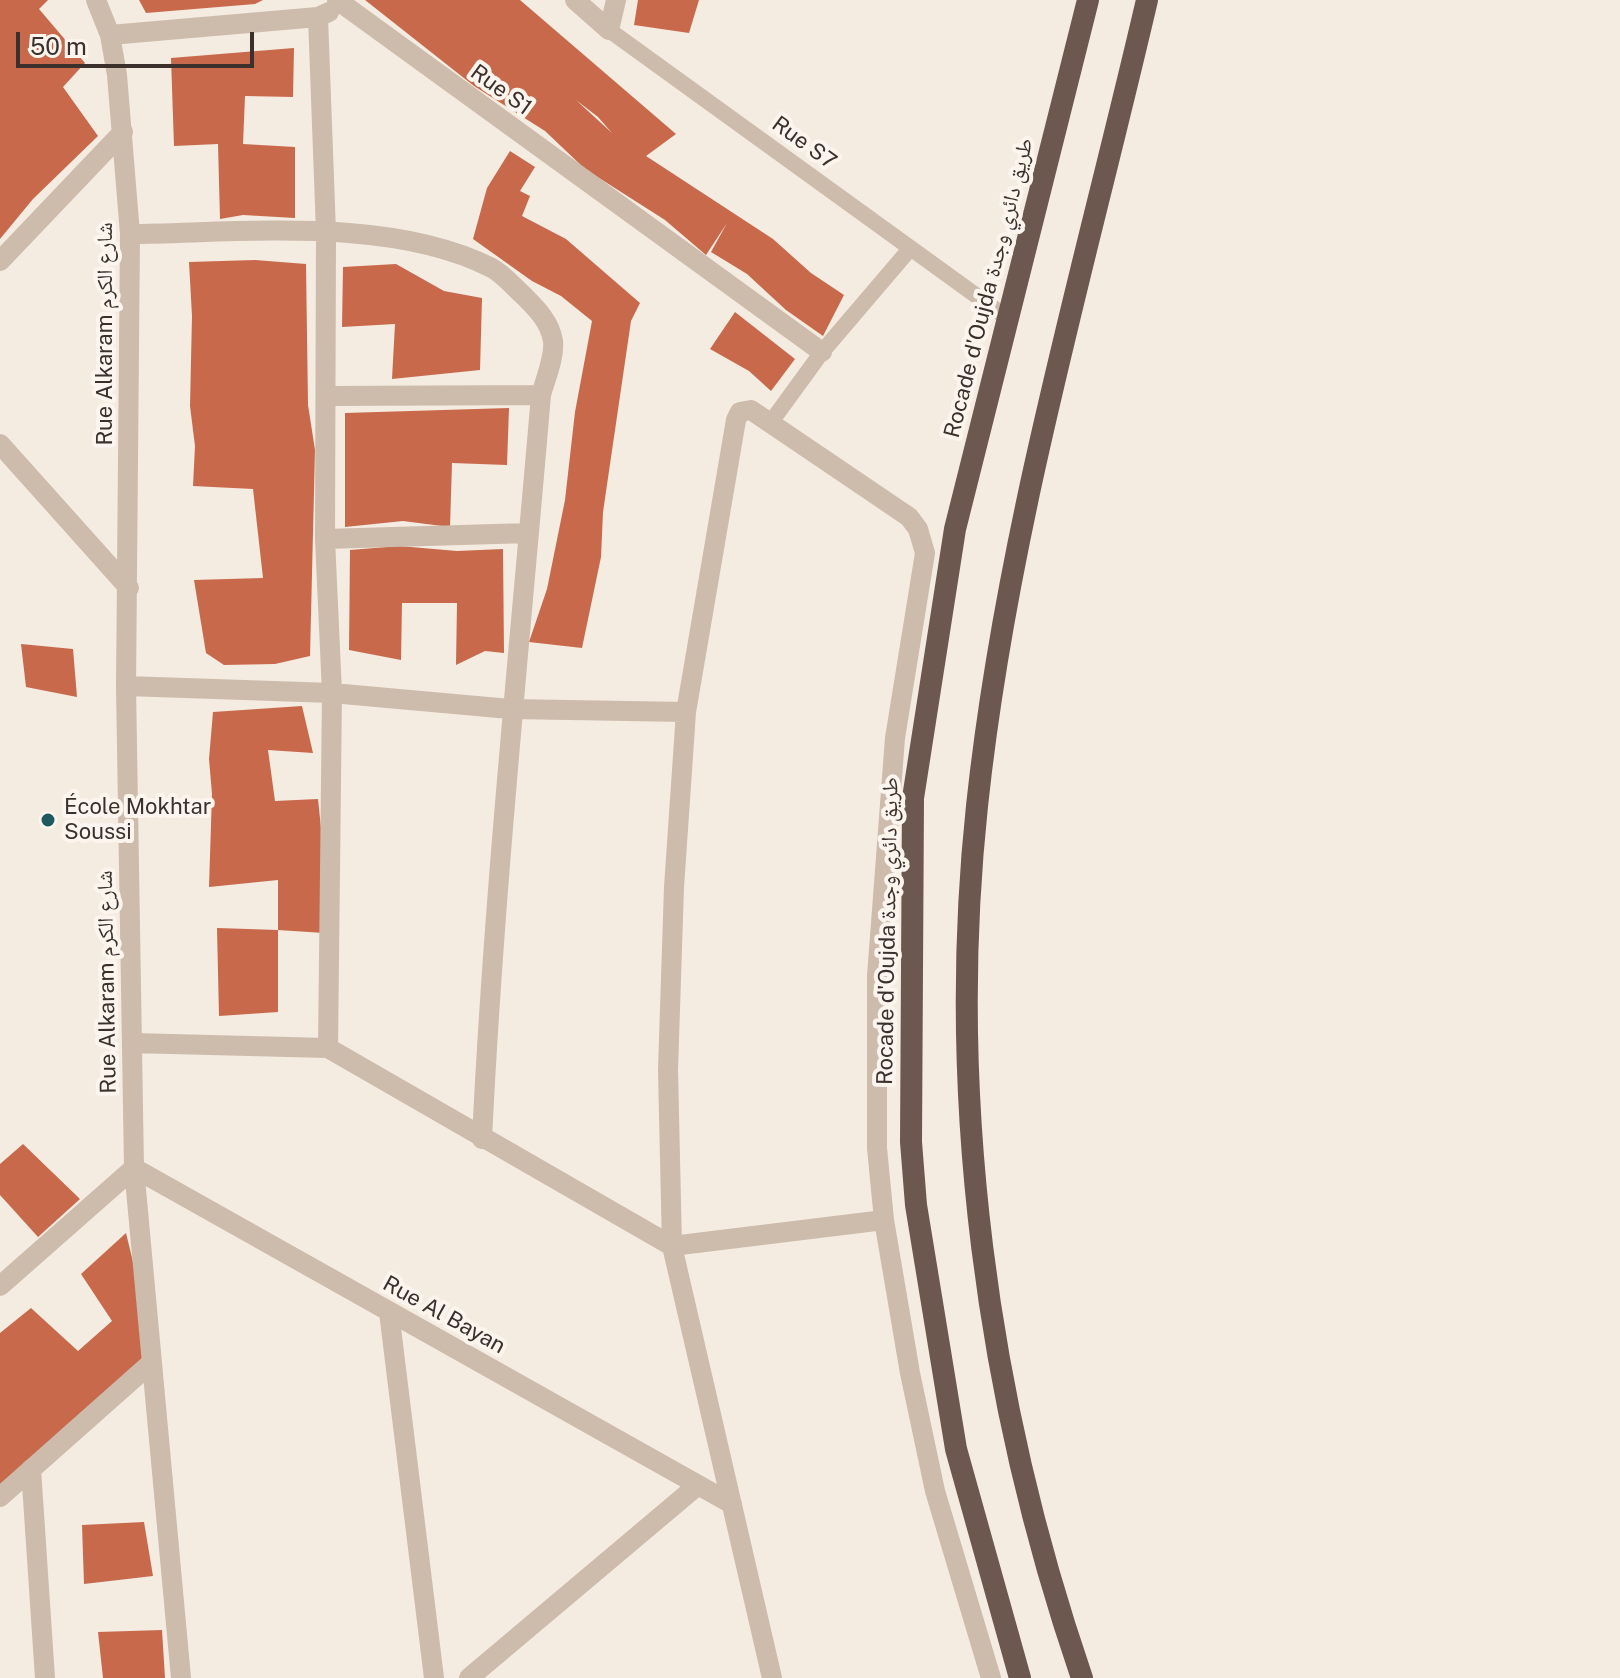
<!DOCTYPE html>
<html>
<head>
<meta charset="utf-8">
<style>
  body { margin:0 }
  #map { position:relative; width:1620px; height:1678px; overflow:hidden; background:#f4ebe1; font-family:"Public Sans",sans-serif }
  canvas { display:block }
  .scale { position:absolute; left:16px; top:32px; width:238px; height:36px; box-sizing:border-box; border:4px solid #3b302b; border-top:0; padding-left:10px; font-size:24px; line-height:28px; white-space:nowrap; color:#3b302b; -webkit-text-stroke:6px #fbf5ee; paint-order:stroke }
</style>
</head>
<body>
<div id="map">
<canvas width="1620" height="1678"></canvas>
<div class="scale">50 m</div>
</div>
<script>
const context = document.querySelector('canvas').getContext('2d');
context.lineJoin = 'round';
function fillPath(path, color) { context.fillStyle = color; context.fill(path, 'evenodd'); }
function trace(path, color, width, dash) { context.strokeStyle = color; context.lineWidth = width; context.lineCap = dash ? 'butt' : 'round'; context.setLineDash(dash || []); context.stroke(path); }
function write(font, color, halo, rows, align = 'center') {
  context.font = font + ' "Public Sans","Noto Naskh Arabic",sans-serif'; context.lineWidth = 8; context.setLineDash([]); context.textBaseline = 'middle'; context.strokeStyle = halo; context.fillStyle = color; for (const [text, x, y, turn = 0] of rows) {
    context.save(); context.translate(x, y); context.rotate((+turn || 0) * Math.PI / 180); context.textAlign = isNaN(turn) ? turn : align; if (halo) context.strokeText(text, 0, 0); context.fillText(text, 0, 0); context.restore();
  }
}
fillPath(new Path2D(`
  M0 0H48L39 9 85 63 63 87 98 136 33 199 0 239Z
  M139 0H263L255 4 146 13Z
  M365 0H520L676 134 646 156 773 239 811 273 844 295 823 336 786 310 747 274 711 252 727 223 706 255 665 220 585 169 545 131 474 86ZM576 100 598 117 612 133Z
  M638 0H699L689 33 634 25Z
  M294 48 293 97 245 96 243 144 295 147V218L243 215 220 219 218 144 174 146 171 58Z
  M510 151 535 167 520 191 530 196 522 216 566 239 640 303 631 321 603 512 601 557 582 648 529 642 547 589 565 500 575 412 592 321 561 296 532 281 473 239 487 188Z
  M255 260 306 264 308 405 315 450 310 656 275 664 224 665 206 653 194 580 263 578 253 489 193 486 195 446 190 406 192 316 189 262Z
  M396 264 444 291 482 298 480 370 392 379 395 324 342 327 343 267Z
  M735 312 795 359 771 391 749 371 710 349Z
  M509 408 507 465 452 463 450 527 403 521 345 527V413Z
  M399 546 457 551 503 549 504 653 485 651 456 665 457 603H402L401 660 349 650 350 550Z
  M21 644 73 649 77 697 26 687Z
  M302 706 313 753 268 750 275 801 318 799 327 886 324 933 278 930V880L209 887 212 794 209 759 213 712Z
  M217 928 278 930V1012L219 1016Z
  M23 1144 80 1199 38 1237 0 1195V1164Z
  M126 1233 141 1295 147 1360 0 1488V1333L31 1308 78 1351 112 1321 81 1274Z
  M144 1522 153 1576 84 1584 82 1525Z
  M162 1630 165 1678H103L98 1632Z`), '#c8694b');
trace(new Path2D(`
  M609 30 1010 320
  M771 422 822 352 909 250`), '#cdbbac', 16);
trace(new Path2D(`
  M96 0 110 35 117 75 130 234 126 686 134 1168 181 1678
  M337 0 822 352
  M575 0 609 30 616 0
  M318 17 326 232 325 539 332 693 328 1048
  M110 35 318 17 329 12
  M130 234C241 233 390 216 492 268 503 274 514 287 524 296 537 309 550 322 553 341 555 357 545 380 541 395 520 643 494 890 482 1139
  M0 261 123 132
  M328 396 541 395
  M0 444 129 588
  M325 539 529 533
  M126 686 332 693 510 709 686 712
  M132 1043 328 1048 672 1246 884 1220
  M0 1286 134 1168 732 1504
  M389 1312 434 1678
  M31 1469 45 1678
  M0 1497 150 1364
  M469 1678 698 1485
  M772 1678 672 1246 668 1070 674 887 686 712 736 420 740 412 751 410 909 517 918 529 925 553 895 738 877 976V1148L884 1220 910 1373 935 1491 991 1678`), '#cdbbac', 20);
trace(new Path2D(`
  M1020 1678 956 1449 916 1205 911 1142 913 798 955 529 1088 0
  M1082 1678C987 1402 946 1097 977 806 1006 533 1085 267 1147 0`), '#6c584f', 22);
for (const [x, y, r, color] of [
  [48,820,8,"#1f5a5e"]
]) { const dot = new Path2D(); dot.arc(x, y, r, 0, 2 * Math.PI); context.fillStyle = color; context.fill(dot); trace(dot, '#fbf5ee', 3); }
write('22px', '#3b302b', '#fbf5ee', [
  ["Rue S1",501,90,36],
  ["Rue S7",804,143,36],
  ["Rocade d'Oujda طريق دائري وجدة",989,288,-76],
  ["Rue Alkaram شارع الكرم",105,334,-90],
  ["Rocade d'Oujda طريق دائري وجدة",888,931,-89],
  ["Rue Alkaram شارع الكرم",107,982,-91],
  ["Rue Al Bayan",444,1315,29]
]);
write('22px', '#3b302b', '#fbf5ee', [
  ["École Mokhtar",64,807],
  ["Soussi",64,832]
], 'left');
</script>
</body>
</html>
